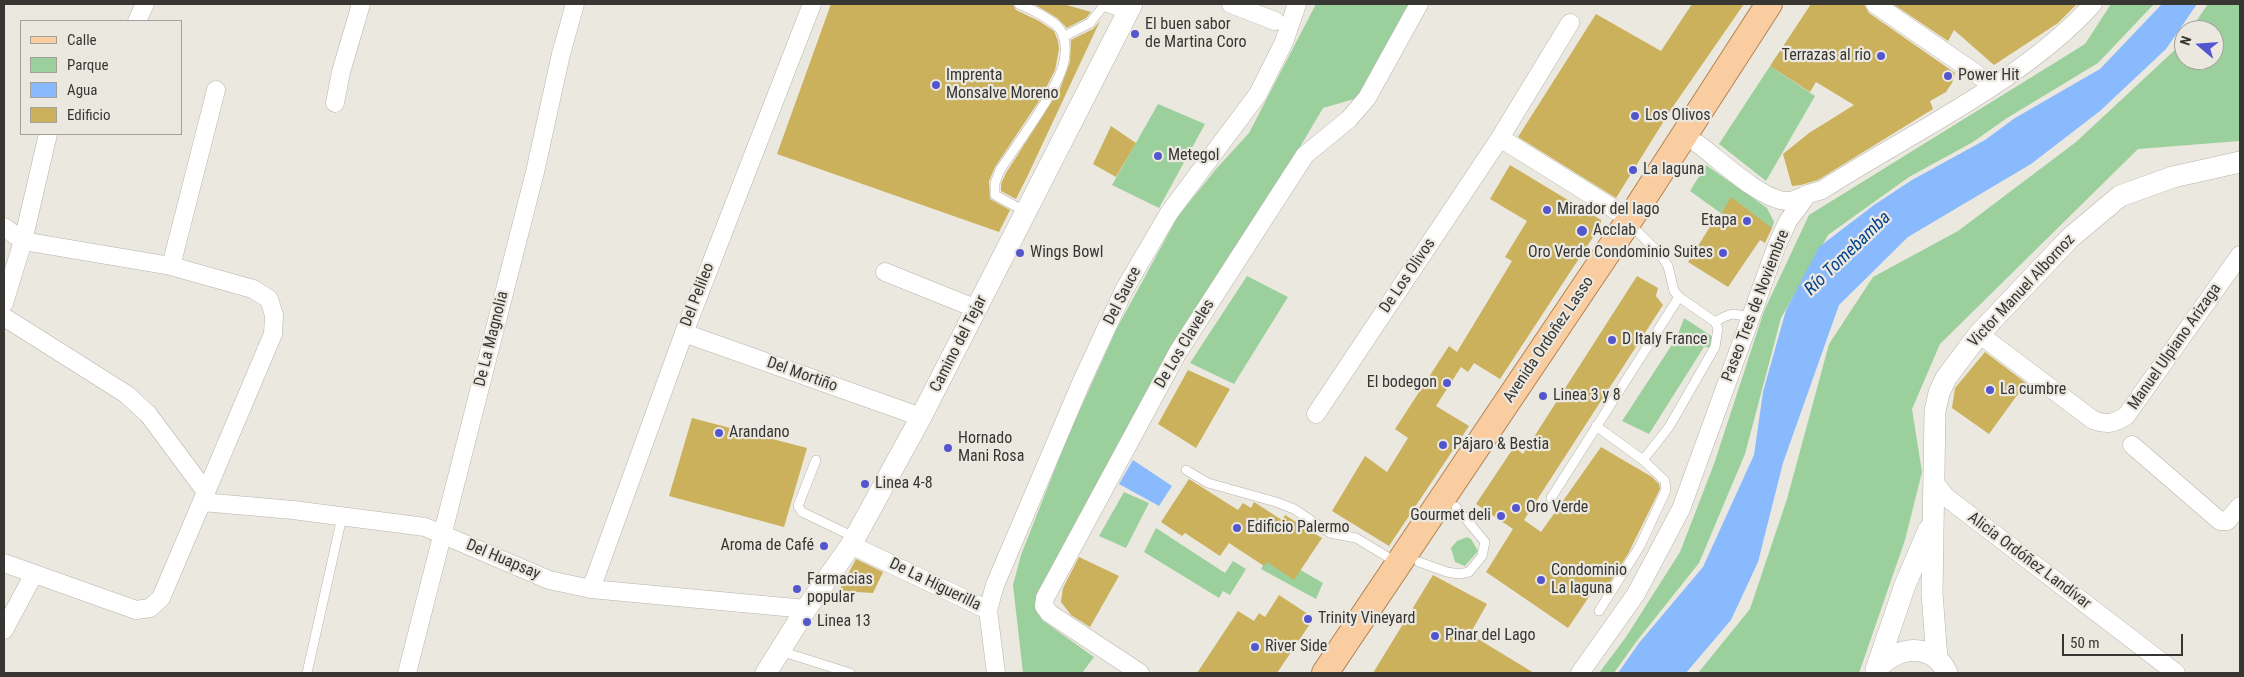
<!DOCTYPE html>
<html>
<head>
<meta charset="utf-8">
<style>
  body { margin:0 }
  #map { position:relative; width:2244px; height:677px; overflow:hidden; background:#ebe8e0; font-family:"Roboto Condensed",sans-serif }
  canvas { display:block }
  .frame { position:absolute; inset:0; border:5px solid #373633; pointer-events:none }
  .legend { position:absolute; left:20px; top:20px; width:162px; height:115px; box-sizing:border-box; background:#ebe8e0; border:1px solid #a3a19b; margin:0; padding:6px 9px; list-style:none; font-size:15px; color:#373633 }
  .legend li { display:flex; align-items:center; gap:10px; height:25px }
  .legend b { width:25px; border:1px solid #a3a19b }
  .north { position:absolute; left:2174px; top:20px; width:50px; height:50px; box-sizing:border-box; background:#ebe8e0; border:1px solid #a3a19b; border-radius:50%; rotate:288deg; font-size:14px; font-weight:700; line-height:20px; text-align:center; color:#373633 }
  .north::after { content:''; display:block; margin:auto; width:18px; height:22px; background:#5456cd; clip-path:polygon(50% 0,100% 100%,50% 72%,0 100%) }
  .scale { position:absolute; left:2062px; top:634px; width:121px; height:22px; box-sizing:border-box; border:2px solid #373633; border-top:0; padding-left:6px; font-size:15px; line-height:18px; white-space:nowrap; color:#373633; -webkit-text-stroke:4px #ebe8e0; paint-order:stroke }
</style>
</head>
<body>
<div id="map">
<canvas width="2244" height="677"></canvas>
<div class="frame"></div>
<ul class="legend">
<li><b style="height:6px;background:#f9cda0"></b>Calle</li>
<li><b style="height:14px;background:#9bd09d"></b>Parque</li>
<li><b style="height:14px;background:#89bafe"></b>Agua</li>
<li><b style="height:14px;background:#cbb15b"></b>Edificio</li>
</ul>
<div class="north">N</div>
<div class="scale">50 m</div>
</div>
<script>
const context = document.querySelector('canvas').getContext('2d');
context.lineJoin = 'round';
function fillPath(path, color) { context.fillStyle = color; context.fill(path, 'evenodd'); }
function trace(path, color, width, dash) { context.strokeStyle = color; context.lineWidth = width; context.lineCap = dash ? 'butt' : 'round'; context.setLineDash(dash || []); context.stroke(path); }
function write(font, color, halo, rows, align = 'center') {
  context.font = font + ' "Roboto Condensed",sans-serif'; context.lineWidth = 4.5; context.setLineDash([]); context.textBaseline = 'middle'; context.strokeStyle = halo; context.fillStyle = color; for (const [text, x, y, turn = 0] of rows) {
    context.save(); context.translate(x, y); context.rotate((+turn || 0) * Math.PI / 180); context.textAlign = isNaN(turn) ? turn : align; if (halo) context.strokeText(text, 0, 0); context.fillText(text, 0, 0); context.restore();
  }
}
fillPath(new Path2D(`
  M1316 4H1414L1361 97 1323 108 1038 591V604L1042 620 1094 657 1082 673H1023L1013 585 1021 555 1068 436 1117 328 1178 216 1217 168 1249 133Z
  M2111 4H2154L2098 63 2007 118 1973 142 1909 177 1828 235 1781 318 1745 454 1699 563 1636 642 1614 673H1599L1626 637 1680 552 1714 464 1764 311 1809 215 2085 44Z
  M2208 4H2240V141L2138 149 1940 344 1912 409 1922 472 1905 540 1859 673H1698L1750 609 1787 499 1829 344 1873 277 1958 231 2076 142 2178 47 2184 38V60H2214V30H2190Z
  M1770 66 1815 96 1766 181 1719 144Z
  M1158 104 1205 124 1159 208 1112 185Z
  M1706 165 1767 208 1774 222 1772 228 1722 214 1690 191Z
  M1247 276 1288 297 1234 384 1190 363Z
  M1684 318 1719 341 1716 348 1704 347 1649 434 1622 421 1677 337Z
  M1124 492 1149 503 1126 548 1099 536Z
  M1156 528 1225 573 1233 561 1246 569 1230 595 1223 591 1219 598 1144 552Z
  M1467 537 1471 539 1478 551 1465 566 1455 562 1451 548 1457 541Z
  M1271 553 1323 583 1316 599 1261 569Z`), '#9bd09d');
fillPath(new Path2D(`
  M2162 4H2197L2166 49 2100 111 2031 164 1908 237 1839 305 1783 463 1758 562 1731 620 1686 673H1618L1639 643 1703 567 1754 455 1763 392 1786 310 1819 247 1874 205 1912 180 1985 140 2015 118 2100 69Z
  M1133 460 1172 486 1159 506 1119 484Z`), '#89bafe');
fillPath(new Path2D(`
  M831 4H1013L1016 10 1039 21 1054 31 1058 41 1059 49 1055 70 1041 98 995 167 989 181 990 199 1010 210 999 232 777 154Z
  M1034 4H1063L1091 12 1086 18 1067 28 1057 18Z
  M1692 4H1744L1672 108 1616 198 1518 137 1596 14 1661 51Z
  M1811 4H1864L1869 13 1955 73 1952 83 1946 92 1930 101 1933 109 1818 180 1801 185 1792 186 1783 154 1809 133 1854 105 1816 82 1810 92 1770 66Z
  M1893 4H2077L2058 23 1994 65 1954 30 1948 41Z
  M1100 21 1028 175 1016 199 1001 191V184L1006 173 1060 89 1070 62 1071 40 1093 29Z
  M1111 126 1136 143 1116 177 1093 164Z
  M1510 165 1601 220V225L1500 379 1474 363 1468 372 1461 367 1436 406 1469 426 1389 546 1332 511 1365 456 1387 472 1408 438 1395 429 1449 346 1457 352 1512 261 1505 257 1527 221 1490 199Z
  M1731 197 1772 228 1765 243 1760 240 1728 287 1688 262 1716 217 1718 219Z
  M1637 276 1658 288 1656 296 1663 305 1524 520 1541 532 1601 447 1652 477 1659 484 1660 489 1628 554 1603 593 1595 588 1568 628 1486 572 1513 529 1476 504 1514 447 1523 454Z
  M1985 352 2026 383 1989 434 1952 408 1955 388Z
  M1188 370 1230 389 1196 448 1158 424Z
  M692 418 807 448 784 527 669 496Z
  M1189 479 1238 510 1243 503 1251 508 1254 502 1282 520 1285 515 1322 538 1294 580 1267 562 1264 566 1229 543 1220 556 1185 533 1182 536 1161 522Z
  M1079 557 1119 576 1090 627 1071 615 1061 602 1063 588Z
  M856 559 883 572 873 593 839 591Z
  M1433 575 1487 604 1470 634 1534 673H1373Z
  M1279 595 1314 618 1277 673H1197L1238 611 1254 621 1259 613 1265 617Z`), '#cbb15b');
const service = new Path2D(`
  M1019 4C1029 8 1056 21 1061 31 1066 40 1066 51 1064 61 1059 89 1017 144 1000 170L995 183V195L1026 212
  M1063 37 1090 23 1105 4
  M1638 232 1659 253 1668 266 1674 291 1679 297 1715 322 1718 328 1715 347 1669 427 1643 460
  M1715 322C1730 313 1733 312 1749 318
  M1596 426 1643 460 1665 481 1666 490 1640 546 1599 611
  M816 460 798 506 802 512 854 537
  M1186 470 1208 483 1276 502 1294 509 1330 533 1356 538 1396 562
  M1551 498 1679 297
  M1419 562 1447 572 1459 574 1469 572 1482 556 1485 542 1456 507
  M780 651 850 673
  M307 673 342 517`);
const minor = new Path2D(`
  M1110 4 1129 10
  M1231 4 1275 21
  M1875 4 1994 86
  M137 21 145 4
  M335 103 341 72 361 4
  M1500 138 1630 219
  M1698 144C1720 160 1760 199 1786 201 1793 202 1802 196 1808 194
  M4 227 23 241 48 134
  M171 266 216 90
  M885 272 977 309
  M4 303 23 241 171 266 253 289 269 299 274 315 273 334 206 492
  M4 317 126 394 148 414 206 492 161 598 150 608 136 610 4 563
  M684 333 921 417
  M1979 334 2093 420C2107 425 2113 424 2126 416L2240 255
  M1316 414 1500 138 1570 23
  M2132 445 2220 521H2227L2240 506
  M1933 481 1946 497 2176 673
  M202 502 293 510 425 527 549 580 591 589 806 609
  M851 545 988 610
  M591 589 684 333 812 4
  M4 630 34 574
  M407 673 535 172 561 54 575 4
  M996 673 988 610 995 585 1081 383 1124 290 1169 213 1258 94 1284 42 1297 4
  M1140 673 1049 613 1044 606 1045 598 1178 352 1305 155 1349 119 1367 98 1419 4
  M1580 673 1636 594 1681 509 1777 245 1788 221 1808 194 1822 190C1910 133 2022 82 2093 4`);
const tertiary = new Path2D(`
  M1937 659 1932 593 1935 411 1939 393 1946 378 1979 334 2070 238 2120 196 2173 177 2240 162
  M1876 670 1905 585 1929 529
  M1876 670C1895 646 1933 641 1947 673
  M766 673 806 609 851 545 921 417 1132 4`);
const primary = new Path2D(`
  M1325 673 1630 219 1769 4`);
trace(service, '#b6b3ab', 10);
trace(minor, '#b6b3ab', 19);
trace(tertiary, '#b6b3ab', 22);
trace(primary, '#b28251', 28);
trace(service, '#fff', 9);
trace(minor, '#fff', 18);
trace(tertiary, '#fff', 21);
trace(primary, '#f9cda0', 26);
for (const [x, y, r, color] of [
  [1135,34,5,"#5456cd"],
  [1881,56,5,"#5456cd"],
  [1948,76,5,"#5456cd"],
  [936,85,5,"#5456cd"],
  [1635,116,5,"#5456cd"],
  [1158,156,5,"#5456cd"],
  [1633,170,5,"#5456cd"],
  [1547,210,5,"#5456cd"],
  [1747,221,5,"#5456cd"],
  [1582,231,6,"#5456cd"],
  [1020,253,5,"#5456cd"],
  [1723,253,5,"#5456cd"],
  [1612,340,5,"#5456cd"],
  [1447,383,5,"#5456cd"],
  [1990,390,5,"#5456cd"],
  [1543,396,5,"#5456cd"],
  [719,433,5,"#5456cd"],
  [1443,445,5,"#5456cd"],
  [948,448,5,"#5456cd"],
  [865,484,5,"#5456cd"],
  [1516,508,5,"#5456cd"],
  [1501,516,5,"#5456cd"],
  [1237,528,5,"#5456cd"],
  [824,546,5,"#5456cd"],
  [1541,580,5,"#5456cd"],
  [797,589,5,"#5456cd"],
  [1308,619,5,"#5456cd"],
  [807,622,5,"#5456cd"],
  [1435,636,5,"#5456cd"],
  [1255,647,5,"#5456cd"]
]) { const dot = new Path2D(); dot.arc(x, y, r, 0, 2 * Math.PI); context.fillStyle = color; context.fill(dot); trace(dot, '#ebe8e0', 2); }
write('16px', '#373633', '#ebe8e0', [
  ["El buen sabor",1145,25],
  ["de Martina Coro",1145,43],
  ["Terrazas al rio",1871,56,"right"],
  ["Imprenta",946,76],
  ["Monsalve Moreno",946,94],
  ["Power Hit",1958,76],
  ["Los Olivos",1645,116],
  ["Metegol",1168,156],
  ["La laguna",1643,170],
  ["Mirador del lago",1557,210],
  ["Etapa",1737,221,"right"],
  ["Acclab",1593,231],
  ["Wings Bowl",1030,253],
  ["Oro Verde Condominio Suites",1713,253,"right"],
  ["D Italy France",1622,340],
  ["El bodegon",1437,383,"right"],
  ["La cumbre",2000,390],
  ["Linea 3 y 8",1553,396],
  ["Arandano",729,433],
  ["Hornado",958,439],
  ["Mani Rosa",958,457],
  ["Pájaro & Bestia",1453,445],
  ["Linea 4-8",875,484],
  ["Oro Verde",1526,508],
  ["Gourmet deli",1491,516,"right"],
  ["Edificio Palermo",1247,528],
  ["Aroma de Café",814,546,"right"],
  ["Condominio",1551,571],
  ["La laguna",1551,589],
  ["Farmacias",807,580],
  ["popular",807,598],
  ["Trinity Vineyard",1318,619],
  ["Linea 13",817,622],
  ["Pinar del Lago",1445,636],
  ["River Side",1265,647]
], 'left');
write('16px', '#373633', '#ebe8e0', [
  ["De Los Olivos",1408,276,-56],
  ["Victor Manuel Albornoz",2022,291,-47],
  ["Del Pelileo",698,295,-69],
  ["Del Sauce",1123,296,-63],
  ["Paseo Tres de Noviembre",1756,306,-69],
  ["De La Magnolia",492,339,-76],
  ["Avenida Ordoñez Lasso",1549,340,-56],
  ["Camino del Tejar",959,344,-63],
  ["De Los Claveles",1185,344,-59],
  ["Manuel Ulpiano Arizaga",2175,347,-55],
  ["Del Mortiño",802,375,20],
  ["Del Huapsay",503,560,23],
  ["Alicia Ordóñez Landívar",2029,561,37],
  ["De La Higuerilla",935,585,26]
]);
write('italic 18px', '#00428e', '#ebe8e0', [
  ["Río Tomebamba",1848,254,-44]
]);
</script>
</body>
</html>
